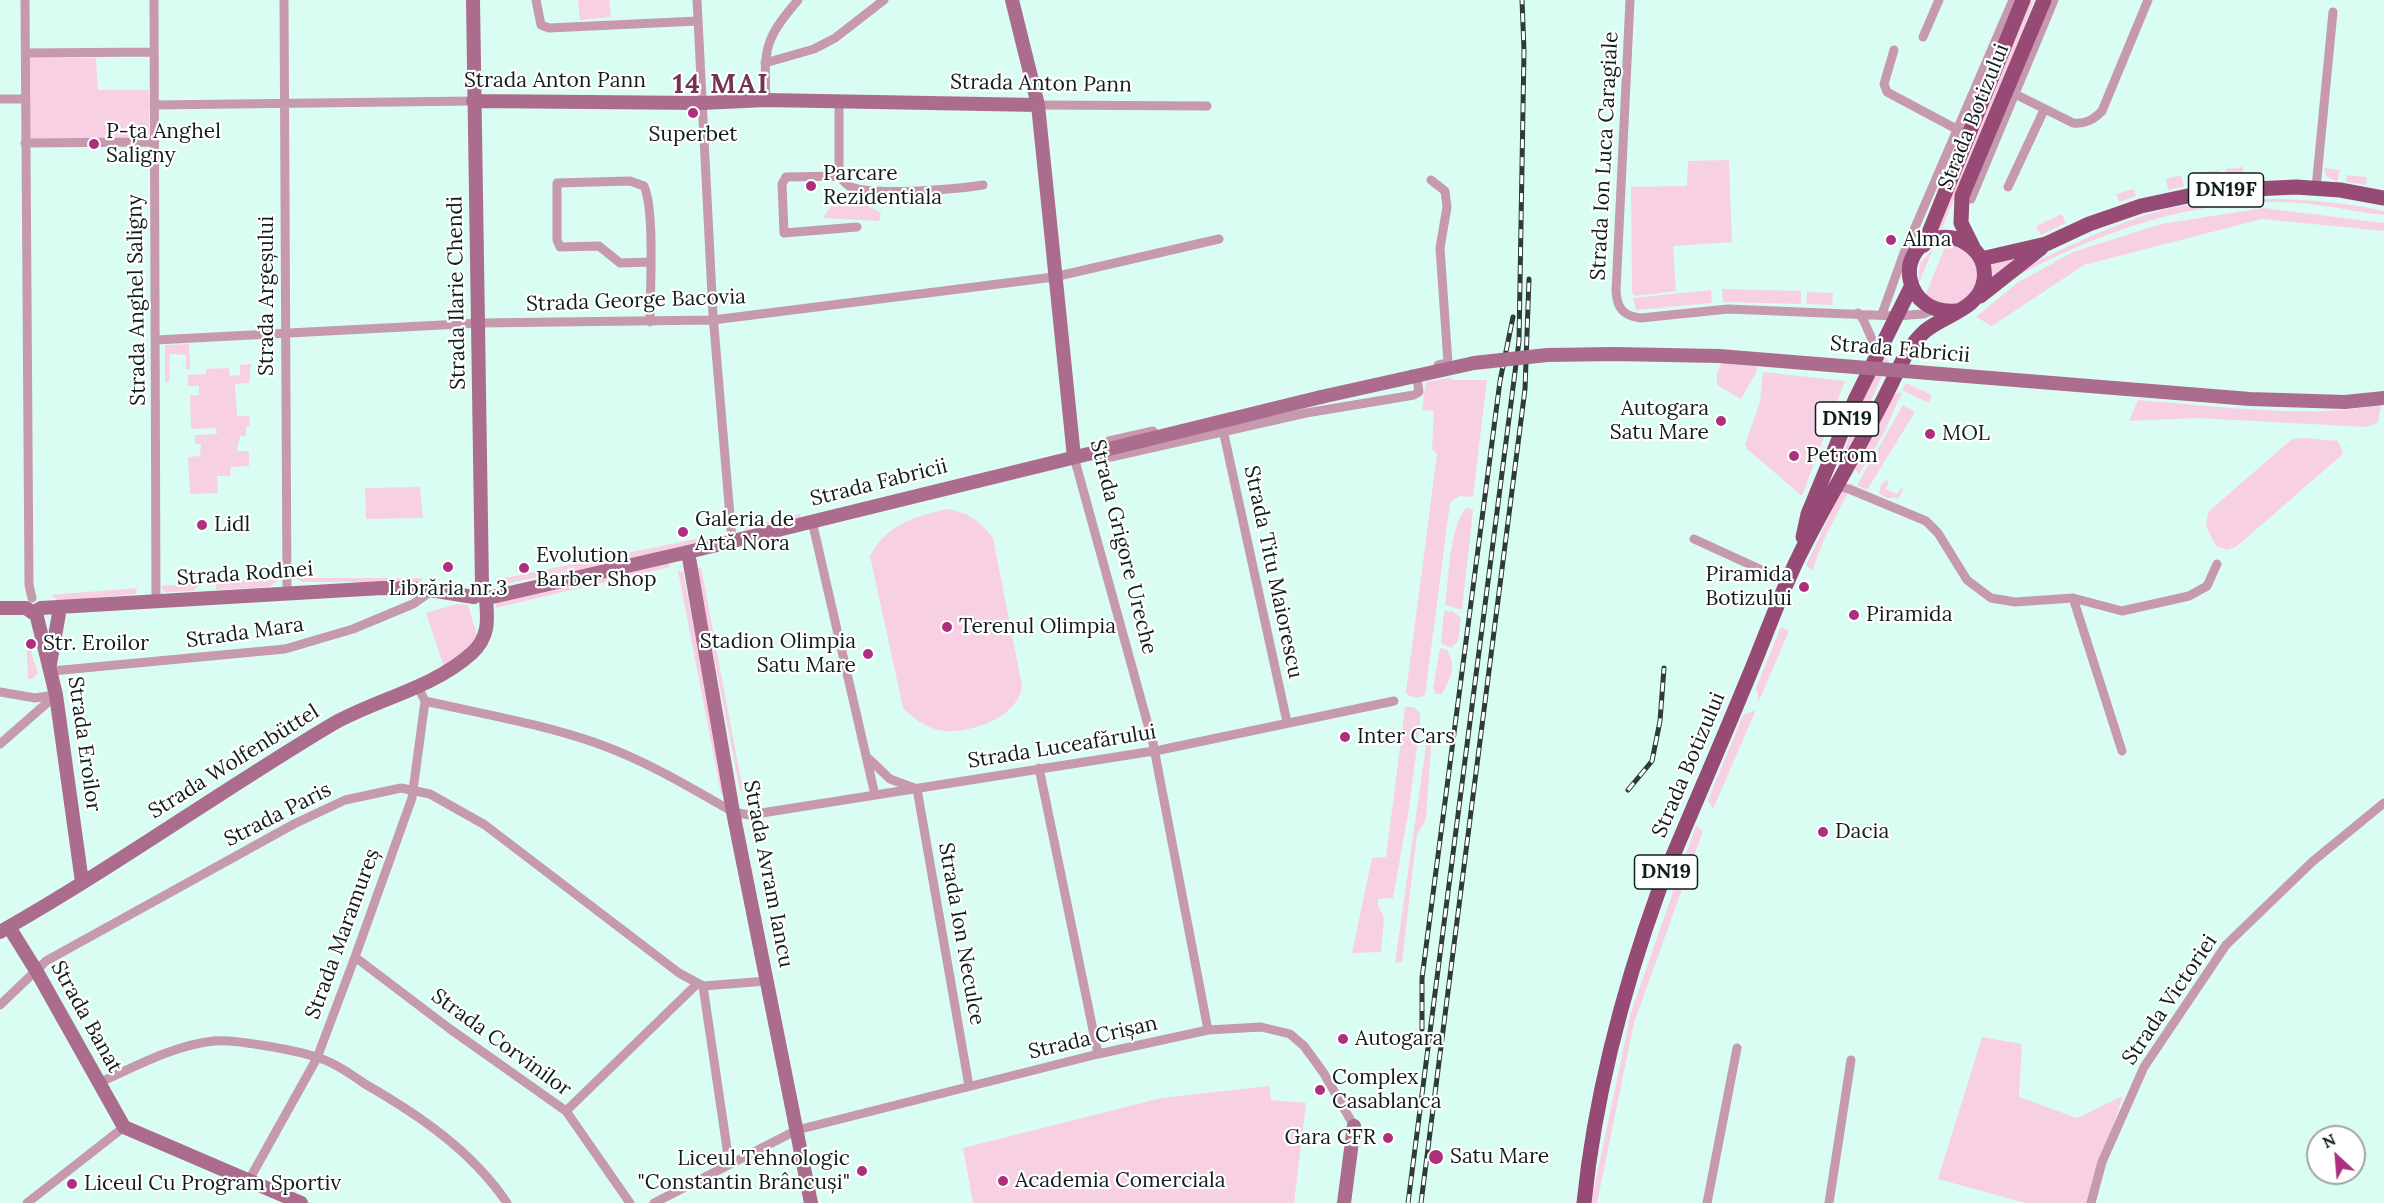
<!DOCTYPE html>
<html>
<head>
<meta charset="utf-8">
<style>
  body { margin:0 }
  #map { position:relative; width:2384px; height:1203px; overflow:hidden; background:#dafdf3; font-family:Lora,serif }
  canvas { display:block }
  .north { position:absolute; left:2306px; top:1125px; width:60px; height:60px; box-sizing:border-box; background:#fff; border:2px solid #a0a5a4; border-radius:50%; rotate:334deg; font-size:16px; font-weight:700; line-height:24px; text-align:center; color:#111e1b }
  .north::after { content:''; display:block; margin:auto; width:21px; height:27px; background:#ad2f7e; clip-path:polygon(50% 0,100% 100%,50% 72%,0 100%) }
</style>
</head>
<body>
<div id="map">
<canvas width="2384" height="1203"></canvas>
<div class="north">N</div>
</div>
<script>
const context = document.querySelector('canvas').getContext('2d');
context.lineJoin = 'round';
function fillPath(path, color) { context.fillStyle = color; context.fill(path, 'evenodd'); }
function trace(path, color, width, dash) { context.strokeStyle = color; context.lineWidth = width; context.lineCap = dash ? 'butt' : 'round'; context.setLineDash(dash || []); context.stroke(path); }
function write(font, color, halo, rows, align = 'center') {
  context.font = font + ' Lora,serif'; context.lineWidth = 4.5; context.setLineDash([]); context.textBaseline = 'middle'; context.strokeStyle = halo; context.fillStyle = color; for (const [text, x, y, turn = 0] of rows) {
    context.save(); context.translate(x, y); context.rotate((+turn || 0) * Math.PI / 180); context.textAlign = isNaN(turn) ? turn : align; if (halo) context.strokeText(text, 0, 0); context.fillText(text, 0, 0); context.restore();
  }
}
fillPath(new Path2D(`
  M578 0H609L611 17 580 20Z
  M2028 0H2034L2011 65 1940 233 1931 235Z
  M29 57 96 58 98 90H149V140H28Z
  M1729 160 1732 242 1673 246 1676 291 1635 296 1632 293 1631 187 1687 186 1688 161Z
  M2243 167 2244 176 2227 178 2226 169Z
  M2324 168 2340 170 2337 182 2326 176Z
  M2219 170 2220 179 2198 182 2197 173Z
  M2181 175 2184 186 2168 190 2166 179Z
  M2347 175 2367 177 2366 185 2346 182Z
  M2134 189 2136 196 2119 202 2116 194Z
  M841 192 881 213 879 221 823 218Z
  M2278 199C2314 200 2348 203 2384 211V215C2349 211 2311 201 2275 202 2179 203 2099 233 2015 277L2022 268C2068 247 2114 223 2163 210 2200 200 2239 199 2278 199Z
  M2264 208 2384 223V231L2262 219 2084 265 1992 326 1976 317 2017 283 2073 252 2161 224Z
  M2062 214 2066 223 2041 235 2036 226Z
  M1947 242 1966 246 1982 274 1974 296 1951 308 1925 296Z
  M1933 249 1918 285 1920 263Z
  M2018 254 2020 259 1992 279 1990 260Z
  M1722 289 1801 291V304L1723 302Z
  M1711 290 1712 303 1636 310 1633 298Z
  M1807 292 1833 293 1832 305 1806 304Z
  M189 344 190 369H186V355L170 354 169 382H165V345Z
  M1727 349 1758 354 1756 373 1741 399 1717 385V374Z
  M1879 357 1889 360 1837 478H1834Z
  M251 364 249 383 235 384 237 416H249L250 426 246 427V436H240L237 451H249V466L231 467 230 476H217L218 493 190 494 188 457 200 456 201 444H195V435L217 434 216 428 191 429 190 395H199V386H188V375L206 374V369L229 368 230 376 240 375V365Z
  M1763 372 1845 381 1802 496 1747 449 1745 444 1760 402Z
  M1450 378 1453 380H1487L1473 497 1459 496 1450 503 1425 695C1419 699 1411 698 1406 693L1437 454 1432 449 1434 411 1422 410 1426 382Z
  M1906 383 1932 395 1929 403 1902 390Z
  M1902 392 1884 433 1859 474 1853 467 1891 395Z
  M2138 400C2218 406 2302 419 2381 405L2378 422 2367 427 2196 418 2129 421Z
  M1903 405 1915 412 1867 490 1857 485Z
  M2305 438 2338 441 2343 454 2237 546 2227 550 2216 546 2206 526 2208 512 2292 439Z
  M1886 480 1889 482 1886 489 1897 494 1901 488 1903 489 1899 498H1887L1879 493 1881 485Z
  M1853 483 1824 539 1812 571 1806 565 1844 485Z
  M420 487 423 518 366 519 365 488Z
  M1467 507 1473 510 1462 610 1445 605C1449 578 1449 526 1467 507Z
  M947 509C970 513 979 520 993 538L1022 686C1019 718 966 736 938 730 925 727 913 718 903 708L870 556C887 524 914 517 947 509Z
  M800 514 801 517 744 530 743 528Z
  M705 537 706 540 618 562 508 583 495 580Z
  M668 563 670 567 495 608 498 600Z
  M701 567 743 790 740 791 697 569Z
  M678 571H683L724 787 725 793 721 794Z
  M296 578H422V582H302Z
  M281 579 269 587 216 590V582Z
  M202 583 193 591 164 592 161 586Z
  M137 588 136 594 58 601 51 595Z
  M457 604 468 605 477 635 462 655 444 667 426 613Z
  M1444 611H1452L1461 618 1458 641 1451 648 1441 643Z
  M1781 627 1789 631 1759 701 1756 688Z
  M26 636 38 673 33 679H28Z
  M1440 648 1447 650C1457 666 1451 678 1442 694H1436L1433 688Z
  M1405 707H1414L1420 713V723L1409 808 1393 898 1378 899V905L1384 918 1381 952 1352 953 1372 858 1386 857Z
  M1756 710 1713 809 1708 800 1743 715Z
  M1428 731 1432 732 1426 819 1417 834 1402 962 1395 963Z
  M1696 826 1703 831 1634 1023 1597 1203H1591L1631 1012Z
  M1982 1037 2022 1044 2019 1097 2077 1118 2123 1096 2088 1203H2025L1938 1179Z
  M1269 1086 1271 1100 1306 1103 1294 1203H973L963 1148 1161 1098Z`), '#f8d0e4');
trace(new Path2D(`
  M25 0 29 585 32 598
  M154 0 156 601
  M284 0 287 592
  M536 0 541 25 549 28 698 21
  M697 0 713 315 732 540
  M1630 0 1616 291C1617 308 1623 316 1641 318L1728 309 1896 316 1923 314 1933 310
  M1923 37 1939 0
  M1894 50 1884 84 1887 92 1962 132
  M26 53 154 52
  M765 63 814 49 835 38 884 0
  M2015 94 2073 123C2086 124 2093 120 2102 111L2148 0
  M0 99H25
  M766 100C764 48 764 40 798 0
  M839 101V176C842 179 845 183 849 186 871 197 957 189 983 185
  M154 105 473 101
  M1038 105 1207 106
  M25 143 154 142
  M839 176 786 177 782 184 784 233 857 227
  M1431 180 1445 191 1447 207 1440 248 1448 363 1438 365
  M2008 187 2044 110
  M2316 188 2333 12
  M1971 199 2054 0
  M650 262 620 263 599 246 560 247 557 240V183L630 181 644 186C655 210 650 291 650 322
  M1858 313 1863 319 1878 353
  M1882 314 1904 253 2013 0
  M156 340 480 323 713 320 1054 277 1219 239
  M1223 430 1287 722
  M1099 449 1109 441 1153 431
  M1098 455 1111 457 1306 413 1414 395 1419 392 1417 378 1412 374
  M1074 457 1153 743 1208 1030
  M1833 485 1849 489 1926 521 1938 533 1967 580 1991 598 2015 602 2073 598 2122 611 2189 596 2207 586 2217 564
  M812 521 875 795
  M1694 539 1788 582
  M2073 598 2122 751
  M52 671 285 649 353 629 413 604 433 590
  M0 692 35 698 54 695
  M425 701C483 714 542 724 599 744 646 761 690 787 733 812L749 815 1160 750 1394 701
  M0 744 56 695
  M869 759 890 779 917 789 969 1086
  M1039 768 1098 1054
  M355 957 450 1029 566 1111 630 1203
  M703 986 729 1162
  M0 1005 46 961 294 824 345 800 401 788 430 794 485 825 679 973 703 986 767 981
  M98 1083C135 1067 174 1045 214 1041 235 1039 302 1051 322 1059 337 1064 352 1075 365 1084 419 1115 472 1151 507 1203
  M566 1111 697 984
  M249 1180 317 1058 355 957 412 798 425 701 418 687
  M27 1203 124 1127
  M654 1203 797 1130 1098 1054 1208 1030 1261 1027 1290 1034 1304 1046 1323 1072 1354 1126
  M1707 1203 1737 1048
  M1829 1203 1851 1060
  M2091 1203 2102 1162 2144 1067 2226 945 2312 862 2384 803`), '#c699af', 9);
trace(new Path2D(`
  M473 0 482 585
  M1012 0 1038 105 1074 457
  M473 101 702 103 766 100 1038 105
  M2345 402 2384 398
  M688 552 733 812 811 1203
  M488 598 688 552 1321 397
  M0 608H26L33 613 41 608 382 588 423 589 474 597
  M36 613 56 695 82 882
  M50 664 60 608
  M9 927 37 972 124 1127 301 1203
  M0 932C113 868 219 792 331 725 376 699 432 689 472 653 489 637 488 621 486 599
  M1344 1203 1354 1126`), '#ac6c8e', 14);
trace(new Path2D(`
  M1924 245 2023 0
  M1973 247 1961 223 1962 196 2044 0
  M1981 259 2046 244 2089 224 2141 206 2211 191 2296 187 2340 190 2384 198
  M1980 296 2041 248
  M1803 537 1808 514 1855 400 1911 287
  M1584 1203C1595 1095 1623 989 1660 887 1687 821 1716 756 1743 690 1762 646 1778 599 1799 556 1829 495 1866 438 1895 376 1903 359 1911 344 1925 331 1944 315 1980 309 1984 280 1988 254 1963 233 1938 238 1892 248 1904 316 1956 311`), '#984a76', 15);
const rail = new Path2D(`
  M1628 790 1652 761 1660 721 1664 668
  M1422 1029V978L1500 381 1513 317
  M1408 1203 1519 341 1524 50 1522 0
  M1421 1203 1525 389 1529 279`);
trace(rail, '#2c3c38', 5);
trace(rail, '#fff', 3, [9]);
trace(new Path2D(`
  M1321 397 1474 363 1547 355 1614 354 1719 356 2250 399 2345 402`), '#ac6c8e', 14);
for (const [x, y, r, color] of [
  [693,113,6,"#ad2f7e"],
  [94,144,6,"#ad2f7e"],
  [811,186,6,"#ad2f7e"],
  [1891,240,6,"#ad2f7e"],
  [1721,421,6,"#ad2f7e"],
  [1930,434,6,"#ad2f7e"],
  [1794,456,6,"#ad2f7e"],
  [202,525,6,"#ad2f7e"],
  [683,532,6,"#ad2f7e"],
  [448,567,6,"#ad2f7e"],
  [524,568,6,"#ad2f7e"],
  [1804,587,6,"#ad2f7e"],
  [1854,615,6,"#ad2f7e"],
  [947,627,6,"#ad2f7e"],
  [31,644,6,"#ad2f7e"],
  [868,654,6,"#ad2f7e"],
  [1345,737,6,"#ad2f7e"],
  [1823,832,6,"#ad2f7e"],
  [1343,1039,6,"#ad2f7e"],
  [1320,1090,6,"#ad2f7e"],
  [1388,1138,6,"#ad2f7e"],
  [1436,1157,8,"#ad2f7e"],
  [862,1171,6,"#ad2f7e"],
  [1003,1181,6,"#ad2f7e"],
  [72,1184,6,"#ad2f7e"]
]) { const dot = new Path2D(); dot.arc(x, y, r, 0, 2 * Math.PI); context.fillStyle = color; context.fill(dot); trace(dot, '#fff', 2); }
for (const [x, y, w] of [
  [2226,190,75],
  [1847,419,63],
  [1666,872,63]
]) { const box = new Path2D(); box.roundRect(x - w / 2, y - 17, w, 34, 4.5); context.fillStyle = '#fff'; context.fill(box); trace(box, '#111e1b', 1.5); }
write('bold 20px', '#111e1b', null, [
  ["DN19F",2226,190],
  ["DN19",1847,419],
  ["DN19",1666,872]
]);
write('21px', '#111e1b', '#fff', [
  ["Strada Anton Pann",555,81],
  ["Strada Anton Pann",1041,84,1],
  ["Strada Botizului",1974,117,-68],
  ["Strada Ion Luca Caragiale",1605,156,-87],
  ["Strada Ilarie Chendi",457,293,-91],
  ["Strada Argeșului",267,296,-90],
  ["Strada Anghel Saligny",137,300,-91],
  ["Strada George Bacovia",636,301,-2],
  ["Strada Fabricii",1900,350,5],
  ["Strada Fabricii",879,483,-14],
  ["Strada Grigore Ureche",1123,547,76],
  ["Strada Titu Maiorescu",1273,572,78],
  ["Strada Rodnei",245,574,-4],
  ["Strada Mara",245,633,-8],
  ["Strada Eroilor",84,744,82],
  ["Strada Luceafărului",1062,747,-9],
  ["Strada Wolfenbüttel",234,762,-32],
  ["Strada Botizului",1689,765,-67],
  ["Strada Paris",278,815,-27],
  ["Strada Avram Iancu",768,874,79],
  ["Strada Maramureș",343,934,-70],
  ["Strada Ion Neculce",961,934,80],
  ["Strada Victoriei",2170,1000,-56],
  ["Strada Banat",86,1017,61],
  ["Strada Crișan",1093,1038,-13],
  ["Strada Corvinilor",501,1043,36]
]);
write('21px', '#111e1b', '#fff', [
  ["P-ța Anghel",106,132],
  ["Saligny",106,156],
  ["Superbet",693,135,"center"],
  ["Parcare",823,174],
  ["Rezidentiala",823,198],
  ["Alma",1903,240],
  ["Autogara",1709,409,"right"],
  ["Satu Mare",1709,433,"right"],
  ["MOL",1942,434],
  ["Petrom",1806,456],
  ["Galeria de",695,520],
  ["Artă Nora",695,544],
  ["Lidl",214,525],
  ["Evolution",536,556],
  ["Barber Shop",536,580],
  ["Piramida",1792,575,"right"],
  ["Botizului",1792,599,"right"],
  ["Librăria nr.3",448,589,"center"],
  ["Piramida",1866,615],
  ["Terenul Olimpia",959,627],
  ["Stadion Olimpia",856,642,"right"],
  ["Satu Mare",856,666,"right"],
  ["Str. Eroilor",43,644],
  ["Inter Cars",1357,737],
  ["Dacia",1835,832],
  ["Autogara",1355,1039],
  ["Complex",1332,1078],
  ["Casablanca",1332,1102],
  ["Gara CFR",1376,1138,"right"],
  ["Satu Mare",1450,1157],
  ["Liceul Tehnologic",850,1159,"right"],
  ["\"Constantin Brâncuși\"",850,1183,"right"],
  ["Academia Comerciala",1015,1181],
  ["Liceul Cu Program Sportiv",84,1184]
], 'left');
context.letterSpacing = '1.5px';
write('bold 27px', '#723357', '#fff', [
  ["14 MAI",721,85]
]);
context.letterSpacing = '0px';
</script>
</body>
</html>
